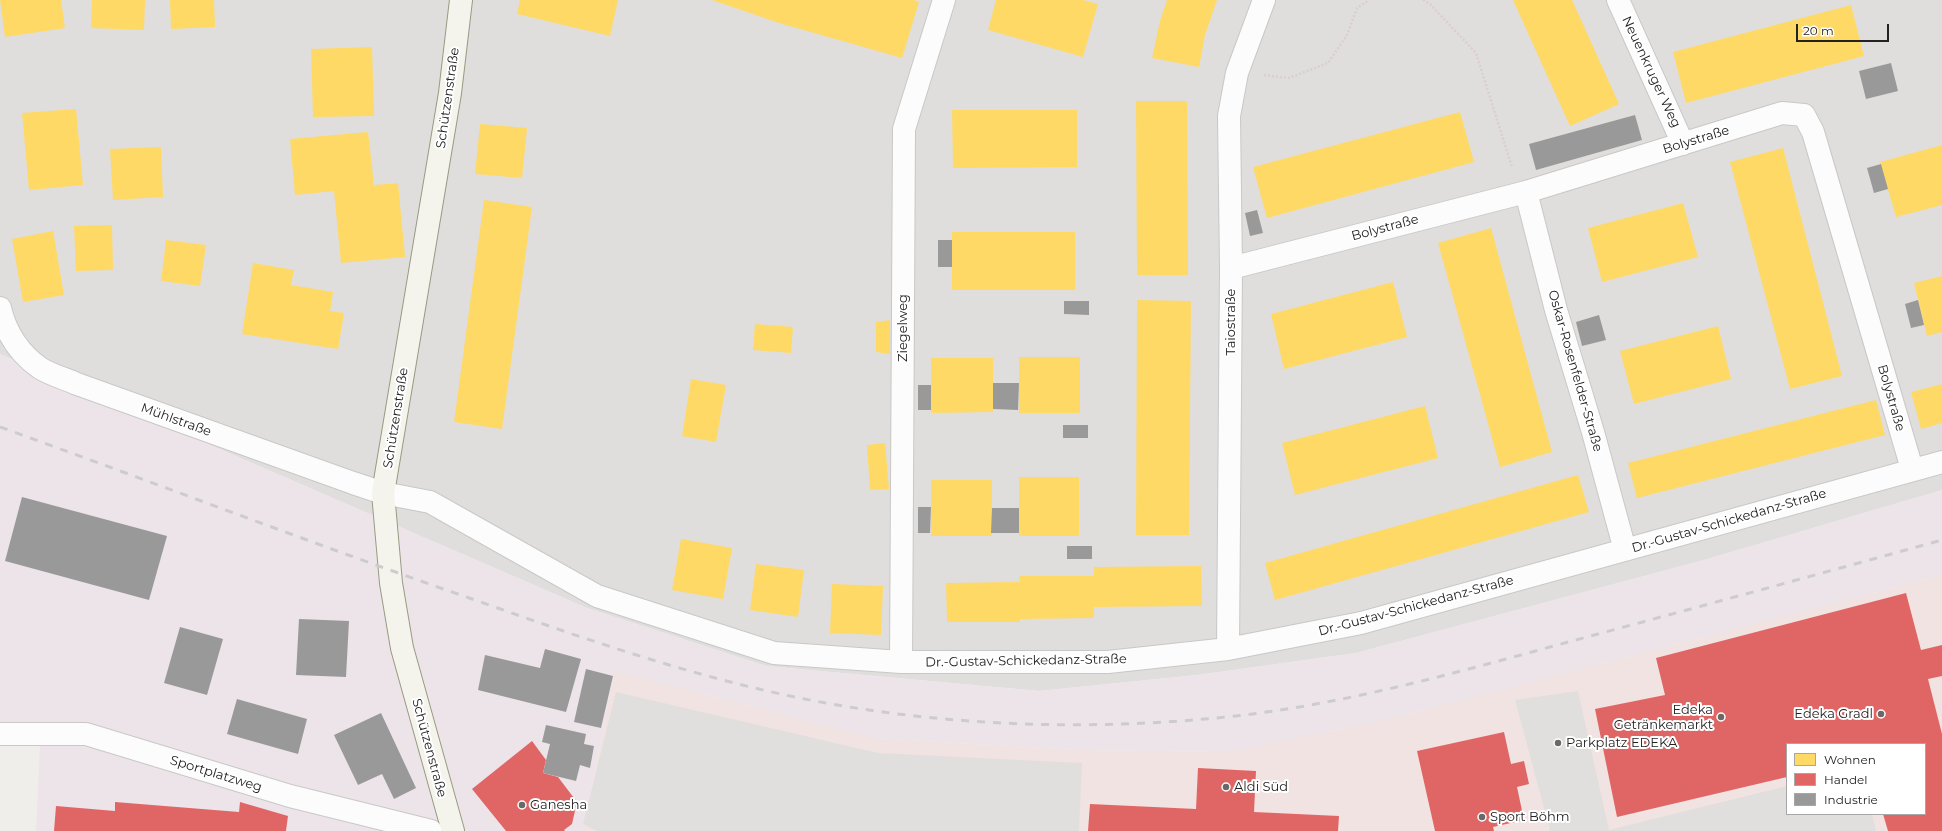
<!DOCTYPE html>
<html>
<head>
<meta charset="utf-8">
<style>
  body { margin:0 }
  #map { position:relative; width:1942px; height:831px; overflow:hidden; background:#f0eeeb; font-family:Montserrat,sans-serif }
  canvas { display:block }
  .legend { position:absolute; left:1786px; top:743px; width:140px; height:72px; box-sizing:border-box; background:#fff; border:1px solid #a7a7a7; margin:0; padding:5px 7px; list-style:none; font-size:12px; color:#222 }
  .legend li { display:flex; align-items:center; gap:8px; height:20px }
  .legend b { width:20px; border:1px solid #a7a7a7 }
  .scale { position:absolute; left:1796px; top:24px; width:93px; height:18px; box-sizing:border-box; border:2px solid #222; border-top:0; padding-left:5px; font-size:12px; line-height:14px; white-space:nowrap; color:#222; -webkit-text-stroke:3px #fff; paint-order:stroke }
</style>
</head>
<body>
<div id="map">
<canvas width="1942" height="831"></canvas>
<ul class="legend">
<li><b style="height:11px;background:#ffd966"></b>Wohnen</li>
<li><b style="height:11px;background:#e06666"></b>Handel</li>
<li><b style="height:11px;background:#999"></b>Industrie</li>
</ul>
<div class="scale">20 m</div>
</div>
<script>
const context = document.querySelector('canvas').getContext('2d');
context.lineJoin = 'round';
function fillPath(path, color) { context.fillStyle = color; context.fill(path, 'evenodd'); }
function trace(path, color, width, dash) { context.strokeStyle = color; context.lineWidth = width; context.lineCap = dash ? 'butt' : 'round'; context.setLineDash(dash || []); context.stroke(path); }
function write(font, color, halo, rows, align = 'center') {
  context.font = font + ' Montserrat,sans-serif'; context.lineWidth = 4; context.setLineDash([]); context.textBaseline = 'middle'; context.strokeStyle = halo; context.fillStyle = color; for (const [text, x, y, turn = 0] of rows) {
    context.save(); context.translate(x, y); context.rotate((+turn || 0) * Math.PI / 180); context.textAlign = isNaN(turn) ? turn : align; if (halo) context.strokeText(text, 0, 0); context.fillText(text, 0, 0); context.restore();
  }
}
fillPath(new Path2D(`
  M0 0H1942V490L1704 560 1356 653 1197 675 1039 691 766 666 587 608 0 354Z`), '#dfdedc');
fillPath(new Path2D(`
  M1942 575V831H583L615 671 873 738 1079 750 1227 752 1381 721ZM1787 744H1925V814H1787Z`), '#f1e3e1');
fillPath(new Path2D(`
  M0 354 587 608 766 666 1039 691 1197 675 1356 653 1704 560 1942 490V575L1381 721 1227 752 1079 750 873 738 615 671 583 831H36L40 744H0Z`), '#ede4e9');
fillPath(new Path2D(`
  M1578 691 1609 830 1787 786V814H1872L1876 831H1548L1550 830 1515 700Z
  M616 692 878 753 1082 763 1079 831H597L583 824Z`), '#e0dfde');
fillPath(new Path2D(`
  M0 0H61L65 28 5 37Z
  M92 0H145L144 30 91 28Z
  M170 0H214L215 27 171 29Z
  M520 0H618L610 36 517 14Z
  M712 0H914L919 2 902 58 779 23Z
  M996 0H1083L1098 4 1083 57 988 30Z
  M1167 0H1217L1205 35 1199 67 1152 58 1160 21Z
  M1513 0H1572L1619 104 1570 126Z
  M1851 5 1864 56 1686 103 1673 52Z
  M372 47 374 116 313 117 311 49Z
  M1136 101H1187L1188 275H1137Z
  M76 109 83 185 29 190 22 113Z
  M952 110H1077V167L953 168Z
  M1460 112 1474 162 1267 218 1253 167Z
  M480 124 527 128 522 178 475 174Z
  M368 132 374 185 398 183 405 257 341 263 334 191 295 195 290 139Z
  M1942 145V205L1896 217 1880 162Z
  M161 147 163 197 113 200 110 149Z
  M1783 148 1842 376 1790 389 1730 162Z
  M484 200 532 207 502 429 454 422Z
  M1683 203 1698 257 1602 282 1588 228Z
  M112 225 113 270 76 271 74 226Z
  M1491 228 1552 452 1500 467 1438 243Z
  M53 231 64 295 23 302 12 239Z
  M952 232H1075V290H952Z
  M166 240 206 245 200 286 161 281Z
  M253 263 294 270 291 285 333 292 330 311 344 313 338 349 242 334Z
  M1942 276V332L1927 336 1914 283Z
  M1393 282 1407 337 1284 369 1271 314Z
  M1137 300 1191 301 1189 535H1136Z
  M890 320V354L876 352V322Z
  M755 324 793 327 791 353 753 350Z
  M1718 326 1731 379 1634 404 1620 351Z
  M1019 357H1080V413H1019Z
  M931 358H993V412L931 413Z
  M691 379 726 385 716 442 682 436Z
  M1942 384V423L1921 429 1911 392Z
  M1876 400 1885 435 1637 498 1628 463Z
  M1425 406 1438 458 1295 495 1282 443Z
  M885 443 889 489 870 490 867 445Z
  M1578 475 1589 512 1275 600 1265 563Z
  M1019 477H1079V536H1019Z
  M931 480H992V536H931Z
  M681 539 732 548 723 599 672 590Z
  M756 564 804 570 798 617 750 610Z
  M1201 566 1202 606 1094 607V618L1020 619V622H947L946 583 1020 582 1019 576H1094V567Z
  M832 584 883 586 881 635 830 633Z`), '#ffd966');
fillPath(new Path2D(`
  M1906 593 1921 650 1942 645V676L1928 679 1942 734V831H1888L1883 814H1925V744H1787V777L1617 817 1595 709 1665 695 1656 658Z
  M1504 732 1511 764 1524 761 1529 784 1517 787 1524 820 1493 827 1494 831H1435L1417 751Z
  M532 741 546 760 543 773 558 777 577 802 572 824 564 830 565 831H506L472 789Z
  M1198 768 1256 771 1254 812 1339 816 1338 831H1088L1090 804 1196 809Z
  M115 802 239 812 240 802 288 816 286 831H54L56 806 115 811Z`), '#e06666');
fillPath(new Path2D(`
  M1891 63 1898 91 1866 99 1859 71Z
  M1635 115 1642 140 1536 170 1529 144Z
  M1881 164 1888 189 1874 193 1867 168Z
  M1257 210 1263 233 1250 236 1245 213Z
  M938 240H952V267H938Z
  M1918 300 1924 325 1911 328 1905 304Z
  M1064 301H1089V315L1064 314Z
  M1599 315 1606 340 1582 346 1576 322Z
  M993 383H1019L1018 410 993 409Z
  M918 385H931V410H918Z
  M1063 425H1088V438H1063Z
  M22 497 167 536 149 600 5 561Z
  M918 507H931L930 533H918Z
  M992 508H1019V533H991Z
  M1067 546H1092V559H1067Z
  M299 619 349 621 346 677 296 675Z
  M180 627 223 639 207 695 164 683Z
  M545 649 581 659 566 712 478 690 485 655 540 668Z
  M586 669 613 676 601 728 574 722Z
  M237 699 307 719 298 754 227 734Z
  M381 713 416 788 394 799 382 774 358 785 334 735Z
  M546 725 586 734 584 744 594 746 590 768 580 765 576 781 543 773 550 744 542 742Z`), '#999');
const street = new Path2D(`
  M1618 0 1683 144
  M1526 192 1556 310 1593 432 1625 550
  M1231 268 1526 192 1782 113 1804 115 1813 132 1912 469
  M0 308C6 333 20 354 40 368 51 375 66 379 77 384L353 483 383 493 430 502 597 596 774 653 901 662H1108L1228 649 1361 623 1942 462
  M1228 649 1231 268 1229 116 1237 73 1264 0
  M901 662 904 129 944 0
  M0 734H86L290 796 431 831`);
const secondary = new Path2D(`
  M453 831 402 648 391 583 383 493 450 93 461 0`);
trace(street, '#c9c8c7', 24);
trace(secondary, '#999a82', 24);
trace(new Path2D(`
  M1423 0 1430 4 1476 53 1512 167
  M1264 75 1289 78 1328 63 1347 35 1357 8 1369 0`), '#dccecd', 2.5, [2, 2]);
trace(street, '#fdfcfc', 22);
trace(secondary, '#f4f4ed', 22);
trace(new Path2D(`
  M0 427C158 484 316 545 475 600 596 643 716 685 843 706 970 727 1099 730 1226 717 1344 705 1458 672 1572 641 1695 608 1819 574 1942 540`), '#ccc', 3, [8, 8]);
for (const [x, y, r, color] of [
  [1881,714,4,"#6a6968"],
  [1721,717,4,"#6a6968"],
  [1558,743,4,"#6a6968"],
  [1226,787,4,"#6a6968"],
  [522,805,4,"#6a6968"],
  [1482,817,4,"#6a6968"]
]) { const dot = new Path2D(); dot.arc(x, y, r, 0, 2 * Math.PI); context.fillStyle = color; context.fill(dot); trace(dot, '#fff', 1.5); }
write('13px', '#222', '#fff', [
  ["Neuenkruger Weg",1651,72,65],
  ["Schützenstraße",448,98,-82],
  ["Bolystraße",1696,140,-17],
  ["Bolystraße",1385,228,-15],
  ["Taiostraße",1231,322,-90],
  ["Ziegelweg",903,328,-90],
  ["Oskar-Rosenfelder-Straße",1575,371,74],
  ["Bolystraße",1891,398,74],
  ["Schützenstraße",396,418,-81],
  ["Mühlstraße",176,420,20],
  ["Dr.-Gustav-Schickedanz-Straße",1729,521,-16],
  ["Dr.-Gustav-Schickedanz-Straße",1416,606,-15],
  ["Dr.-Gustav-Schickedanz-Straße",1026,661,-1],
  ["Schützenstraße",429,748,75],
  ["Sportplatzweg",216,774,17]
]);
write('13px', '#222', '#fff', [
  ["Edeka",1713,710,"right"],
  ["Getränkemarkt",1713,725,"right"],
  ["Edeka Gradl",1873,714,"right"],
  ["Parkplatz EDEKA",1566,743],
  ["Aldi Süd",1234,787],
  ["Ganesha",530,805],
  ["Sport Böhm",1490,817]
], 'left');
</script>
</body>
</html>
